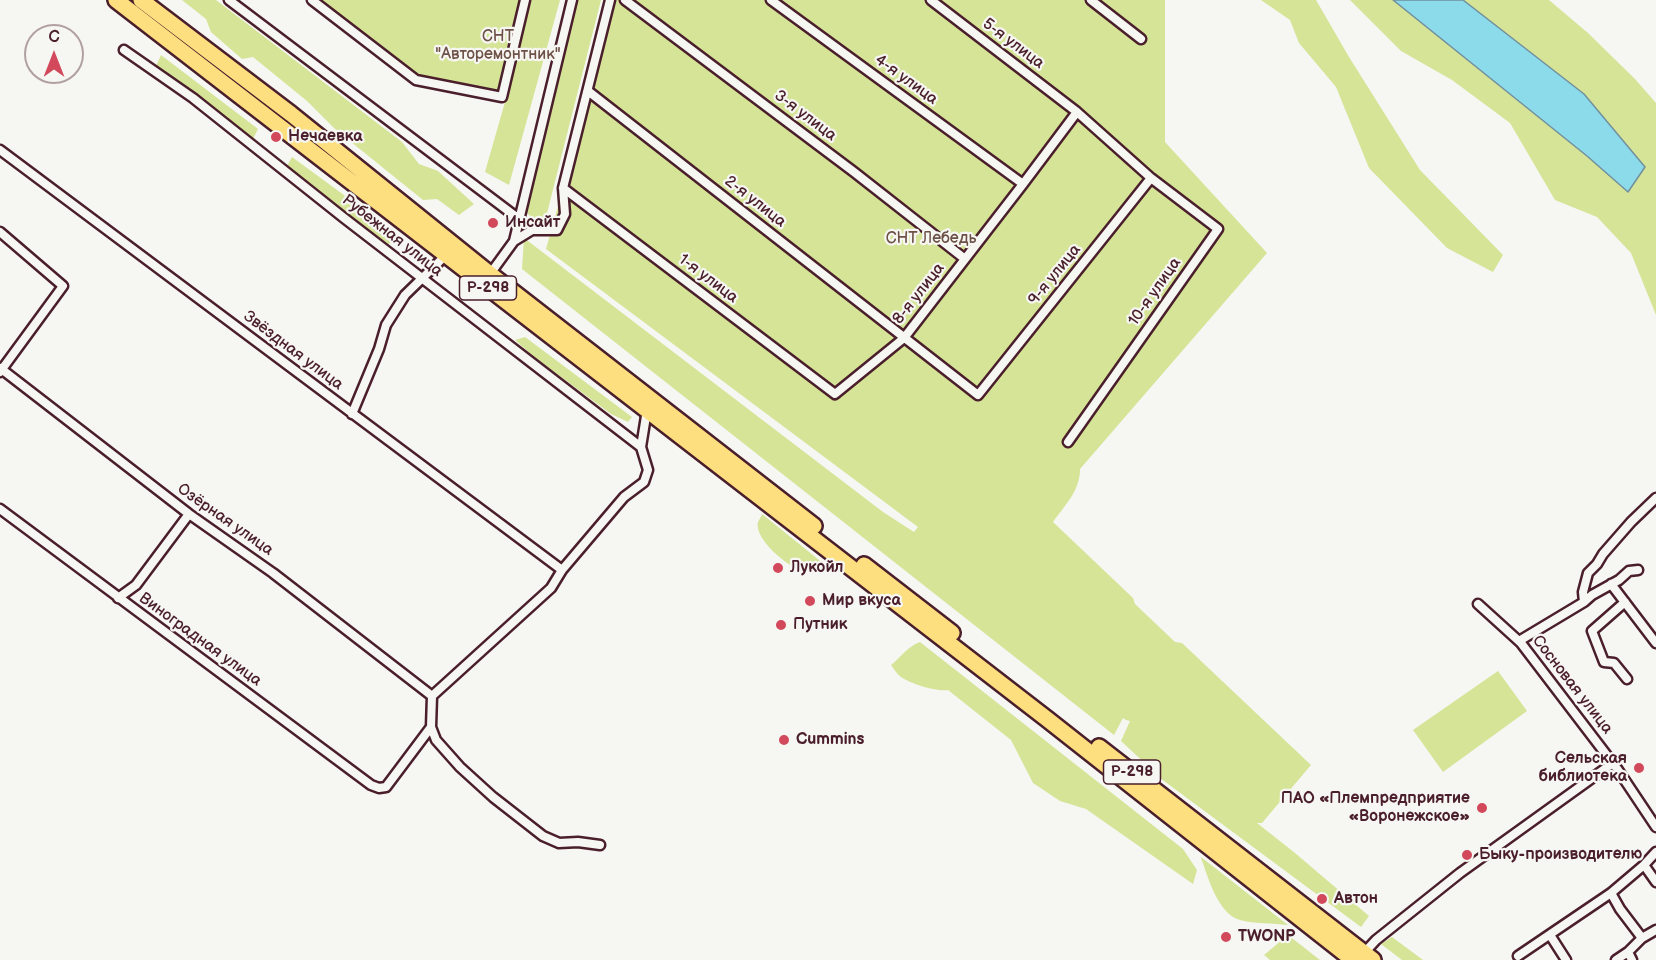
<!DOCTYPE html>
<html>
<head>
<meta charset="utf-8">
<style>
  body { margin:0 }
  #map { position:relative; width:1656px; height:960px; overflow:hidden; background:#f6f6f2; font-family:"Balsamiq Sans",sans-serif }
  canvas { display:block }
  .north { position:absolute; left:24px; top:24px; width:60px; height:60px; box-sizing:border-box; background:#f6f6f2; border:2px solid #b1a0a2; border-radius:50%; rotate:0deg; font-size:16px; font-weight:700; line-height:24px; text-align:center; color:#4a1f2b }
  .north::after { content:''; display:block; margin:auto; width:21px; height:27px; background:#d1495b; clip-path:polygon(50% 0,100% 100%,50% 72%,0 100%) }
</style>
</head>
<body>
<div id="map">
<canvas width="1656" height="960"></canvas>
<div class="north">С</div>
</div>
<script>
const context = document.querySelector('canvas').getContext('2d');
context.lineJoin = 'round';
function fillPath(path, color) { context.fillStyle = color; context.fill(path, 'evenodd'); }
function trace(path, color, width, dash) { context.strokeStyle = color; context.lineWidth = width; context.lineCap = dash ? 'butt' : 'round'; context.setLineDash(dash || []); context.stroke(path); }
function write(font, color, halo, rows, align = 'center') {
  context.font = font + ' "Balsamiq Sans",sans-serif'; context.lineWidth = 4.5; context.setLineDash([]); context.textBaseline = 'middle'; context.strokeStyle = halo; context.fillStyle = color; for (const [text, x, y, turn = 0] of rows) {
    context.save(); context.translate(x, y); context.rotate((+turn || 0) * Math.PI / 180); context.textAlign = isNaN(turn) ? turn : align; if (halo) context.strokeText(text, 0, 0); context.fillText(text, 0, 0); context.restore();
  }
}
fillPath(new Path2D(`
  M182 0H216L402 142 419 164 438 171 474 204 459 215 437 199 423 200 335 129 307 101 253 57 242 59 211 32 206 19Z
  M317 0H560L509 185 485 172 507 95 419 78Z
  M577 0H601L543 229 527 213Z
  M616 0H1165V142L1267 253 1080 469C1080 491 1065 505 1053 522L1133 598 1135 604 1175 642 1182 643 1311 765 1262 823H1257L1295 853 1369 916 1361 927 1164 781 1121 741 1130 721 1126 720 1123 718 1114 735 522 269 524 238 883 512 914 532 918 527 546 249Z
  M1261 0H1316L1349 57 1420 170 1503 255 1493 272 1447 248 1369 168 1336 87 1299 43 1290 20Z
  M1350 0H1549L1588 33 1635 79 1656 103V315L1631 253 1597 217 1555 200 1510 123 1452 80 1401 51Z
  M161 55 258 129 253 139 156 66Z
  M292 157 400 236 389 244C351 224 319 193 287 166Z
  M525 337 632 417 628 422 611 414 534 357 515 340Z
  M762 514 824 564C817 569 805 572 796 568 784 563 754 538 758 522 758 522 762 515 762 514Z
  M920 642 1183 849 1197 870 1193 884 1086 809 1060 801 1033 783 1011 740 948 690C937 692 911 684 901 677 897 674 894 669 891 665 901 657 908 646 920 642Z
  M1498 671 1527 711 1443 772 1413 730Z
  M1201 858V857L1288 925C1273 923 1254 924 1240 920 1218 914 1208 877 1201 858Z
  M1288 935 1320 960H1270L1264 955Z
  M1392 937 1423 960H1402L1381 944Z`), '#d6e497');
const water = new Path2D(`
  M1393 0H1463L1584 94 1645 167 1628 192 1587 156Z`);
fillPath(water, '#8cdbea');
trace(water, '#72909e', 1.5);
const street = new Path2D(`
  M229 0 519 219
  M312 0 416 80 502 97 525 0
  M625 0 854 172 965 259
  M771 0 1023 184
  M1091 0 1141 39
  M124 50 193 98 344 218 641 447
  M588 91 978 395 1151 178 1077 112 931 0
  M0 150 562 570
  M563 188 835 394 904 338 1023 184 1077 112
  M0 232 63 286 0 372
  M514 241 572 0
  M490 274 514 241 532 230H557L565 214 563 188 610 0
  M0 368 189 514 273 573 432 696
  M352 414 379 349 386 325 405 295 446 255
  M1068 442 1218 229 1151 178
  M0 509 371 785 379 788 386 787 431 727 432 696 551 588 562 570 624 497 644 482 648 470 641 447 647 410
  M1611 584 1656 643
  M118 598 136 585 189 514
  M1584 602 1583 592 1588 573 1597 564 1603 554 1631 522 1656 498
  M1625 602 1592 631 1604 662 1614 663 1627 679
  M1478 604 1521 643 1618 770 1656 827
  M1519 641 1584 602 1592 595 1619 580 1629 571 1638 570
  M431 727 436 740 460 767 493 797 543 836 559 843 578 842 600 845
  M1644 865 1656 882
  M1611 893 1620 909 1642 938 1628 952 1632 960
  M1550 935 1566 960
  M1642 938 1656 930
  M1364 953 1376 940 1460 873 1613 763
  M1518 956 1611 893 1644 865 1656 852
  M1616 960 1628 952`);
const highway = new Path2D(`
  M116 0 1047 719 1353 960
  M141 0 291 114 490 274 814 526
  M864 565 952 633
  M1099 747 1373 960`);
trace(street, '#4a1f2b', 13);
trace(highway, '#4a1f2b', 20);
trace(street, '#f6f6f2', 8);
trace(highway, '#fddf80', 15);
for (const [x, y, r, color] of [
  [276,137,6,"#d1495b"],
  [493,223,6,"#d1495b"],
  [778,568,6,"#d1495b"],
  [810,601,6,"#d1495b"],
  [781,625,6,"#d1495b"],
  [784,740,6,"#d1495b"],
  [1639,768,6,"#d1495b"],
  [1482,808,6,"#d1495b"],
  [1467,855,6,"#d1495b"],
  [1322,899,6,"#d1495b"],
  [1226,937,6,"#d1495b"]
]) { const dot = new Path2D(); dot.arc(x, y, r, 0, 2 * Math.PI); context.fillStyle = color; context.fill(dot); trace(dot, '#f6f6f2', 2); }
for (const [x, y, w] of [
  [488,288,57],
  [1132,772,57]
]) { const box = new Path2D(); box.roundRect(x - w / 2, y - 12, w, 24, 4.5); context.fillStyle = '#f6f6f2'; context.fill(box); trace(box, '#4a1f2b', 1.5); }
write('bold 15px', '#4a1f2b', null, [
  ["Р-298",488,288],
  ["Р-298",1132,772]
]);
write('16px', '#6d5046', '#f6f6f2', [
  ["СНТ",498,37],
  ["\"Авторемонтник\"",498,55],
  ["СНТ Лебедь",931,239]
]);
write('16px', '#4a1f2b', '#f6f6f2', [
  ["5-я улица",1013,44,37],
  ["4-я улица",906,80,36],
  ["3-я улица",805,116,37],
  ["2-я улица",755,202,38],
  ["Рубежная улица",392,236,38],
  ["9-я улица",1055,275,-51],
  ["1-я улица",708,279,37],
  ["10-я улица",1155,292,-55],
  ["8-я улица",919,294,-52],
  ["Звёздная улица",293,351,37],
  ["Озёрная улица",225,520,35],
  ["Виноградная улица",200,640,36],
  ["Сосновая улица",1572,685,52]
]);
write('bold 16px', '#4a1f2b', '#f6f6f2', [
  ["Нечаевка",288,137],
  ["Инсайт",505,223],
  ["Лукойл",790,568],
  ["Мир вкуса",822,601],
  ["Путник",793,625],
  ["Cummins",796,740],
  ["Сельская",1627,759,"right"],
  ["библиотека",1627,777,"right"],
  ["ПАО «Племпредприятие",1470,799,"right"],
  ["«Воронежское»",1470,817,"right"],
  ["Быку-производителю",1479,855],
  ["Автон",1334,899],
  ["TWONP",1238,937]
], 'left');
</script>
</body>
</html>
